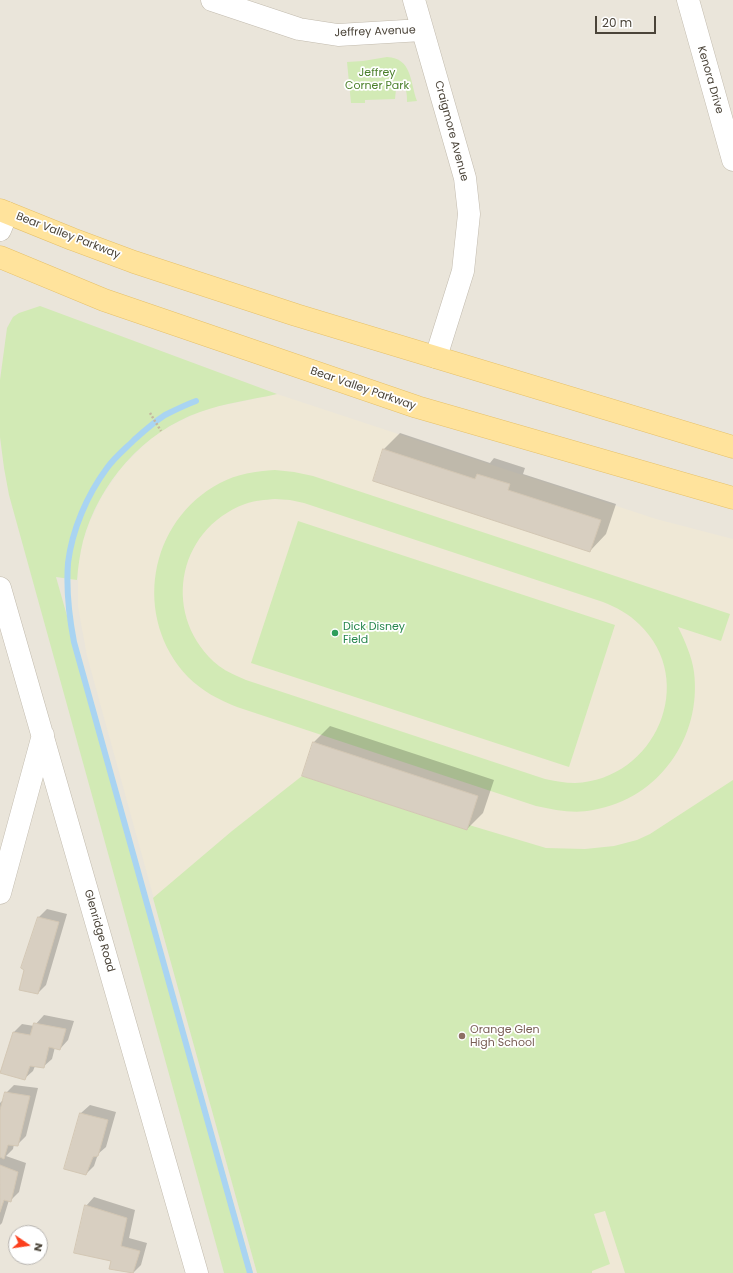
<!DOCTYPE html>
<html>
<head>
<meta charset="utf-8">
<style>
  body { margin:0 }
  #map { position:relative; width:733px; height:1273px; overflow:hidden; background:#f6f3ec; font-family:Poppins,sans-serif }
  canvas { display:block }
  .north { position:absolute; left:8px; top:1225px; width:40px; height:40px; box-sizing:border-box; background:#fff; border:1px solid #b7b4b0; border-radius:50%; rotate:103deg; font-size:11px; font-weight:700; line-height:16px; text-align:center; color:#4b4439 }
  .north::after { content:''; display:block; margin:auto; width:14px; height:18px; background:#fc3f1d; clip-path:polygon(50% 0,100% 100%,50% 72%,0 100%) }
  .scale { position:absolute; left:595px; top:16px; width:61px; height:18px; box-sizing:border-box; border:2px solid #4b4439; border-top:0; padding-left:5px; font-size:12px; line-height:14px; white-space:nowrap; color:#4b4439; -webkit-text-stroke:3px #fff; paint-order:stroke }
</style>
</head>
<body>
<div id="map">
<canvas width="733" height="1273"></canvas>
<div class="north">N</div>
<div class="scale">20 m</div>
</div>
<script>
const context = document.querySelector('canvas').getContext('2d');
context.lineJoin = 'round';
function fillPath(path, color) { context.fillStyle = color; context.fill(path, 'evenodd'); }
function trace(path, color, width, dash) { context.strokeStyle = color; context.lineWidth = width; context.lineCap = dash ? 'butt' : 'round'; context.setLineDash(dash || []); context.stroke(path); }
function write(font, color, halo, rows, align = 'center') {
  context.font = font + ' Poppins,sans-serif'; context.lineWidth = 3.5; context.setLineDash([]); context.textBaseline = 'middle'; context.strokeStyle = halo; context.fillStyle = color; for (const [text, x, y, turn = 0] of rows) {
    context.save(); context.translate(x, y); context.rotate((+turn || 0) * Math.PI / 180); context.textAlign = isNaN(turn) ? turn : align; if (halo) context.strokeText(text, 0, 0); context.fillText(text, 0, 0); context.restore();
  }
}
fillPath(new Path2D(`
  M0 0H733V1273H0ZM16 1233H40V1257H16Z`), '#eae5da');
fillPath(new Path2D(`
  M277 394 656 519 733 539V1273H257L87 656 78 607V564L83 541 90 521 102 496 121 468 145 444 156 434 174 424 199 412 215 407Z`), '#efe8d6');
fillPath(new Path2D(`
  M387 57C412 58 410 82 417 101L407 102C407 96 407 91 404 86L400 85 396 89 395 99 365 100V103H351L347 62 363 61Z
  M40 306 277 394C251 400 224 403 200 412 143 432 99 483 83 541 80 553 78 567 77 580L56 577 253 1273H224L9 495 4 468 0 437V380L7 328 13 317 19 313Z
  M275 470 294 472 313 476 730 614 721 641 678 627C685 641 692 657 694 672 702 737 659 799 593 810 574 814 555 810 536 806L237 707C219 700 202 691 188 677 132 618 148 521 220 483 237 474 256 471 275 470ZM275 499 290 500 304 503 603 602C616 607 629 614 639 624 699 681 655 780 575 783 565 783 555 781 545 779L246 680C237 676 227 672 219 666 161 619 175 530 245 504 255 500 265 500 275 499Z
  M298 521 615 625 569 767 251 663Z
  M302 776 467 830 469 825 546 848 585 849 614 846 637 840 650 834 733 780V1273H625L605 1211 594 1214 610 1264 592 1271V1273H257L153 898 232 831Z`), '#d2eab5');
fillPath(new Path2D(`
  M400 433 490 463 494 458 525 468 523 474 616 504 606 534 590 551 374 480 384 449Z
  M330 726 494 780 483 813 467 829 314 742Z
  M47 909 67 914 46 985 38 993 25 969 22 968 39 917Z
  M44 1015 74 1021 68 1040 60 1049 55 1047 52 1059 43 1067 35 1066 33 1071 24 1079 1 1072 14 1032 22 1024 34 1026Z
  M14 1085 38 1088 26 1136 17 1145 14 1144 13 1149 6 1156 26 1163 19 1192 11 1200H9L2 1223 0 1225V1103L3 1100 6 1093Z
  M90 1105 116 1112 106 1147 98 1154 94 1166 86 1174 65 1169 81 1113Z
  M94 1197 135 1210 129 1238 147 1243 141 1265 133 1273 110 1268 112 1261 86 1206Z`), '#0003');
trace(new Path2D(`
  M196 401C185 405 175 410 165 415 154 422 144 431 134 440 125 449 115 457 107 468 87 495 72 530 68 563 66 590 69 616 74 642L250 1273`), '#a9d4f2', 6);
const building = new Path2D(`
  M383 449 475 479 477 474 510 484 508 490 601 520 590 552 373 481Z
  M313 742 478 796 467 830 302 776Z
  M38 917 59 922 38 994 19 990 24 970 21 968Z
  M34 1023 66 1029 60 1050 49 1047 44 1068 30 1066 25 1080 0 1073 13 1032 30 1035Z
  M5 1092 30 1096 18 1146 8 1145 4 1159 0 1157V1110Z
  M80 1113 108 1120 98 1156 93 1157 86 1175 64 1169Z
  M0 1165 18 1172 11 1202 4 1200 0 1212Z
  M85 1205 127 1218 121 1246 140 1251 133 1273 109 1269 111 1261 74 1253Z`);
fillPath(building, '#d8cfc1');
trace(building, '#d3c7b4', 1);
const minor = new Path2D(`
  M212 0 299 29 338 35 422 30
  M414 0 465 178 469 214 463 271 436 357
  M688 0 733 160
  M0 230 7 213
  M0 588 197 1273
  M0 893 43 735`);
const major = new Path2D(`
  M0 210 72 239 134 262 296 315 733 447
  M0 257 104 300 417 407 733 498`);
trace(minor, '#c2bbae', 23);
trace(major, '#e6c16a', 23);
trace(new Path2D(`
  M150 413 161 431`), '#c4b79f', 2.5, [2, 2]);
trace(minor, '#fff', 22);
trace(major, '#ffe39c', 22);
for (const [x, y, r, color] of [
  [335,633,4,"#2e9e5b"],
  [462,1036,4,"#8d6e63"]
]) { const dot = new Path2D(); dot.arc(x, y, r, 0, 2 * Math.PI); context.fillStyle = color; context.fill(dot); trace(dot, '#fff', 1.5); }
write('11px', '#4b4439', '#fff', [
  ["Jeffrey Avenue",375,32,-2],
  ["Kenora Drive",710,80,74],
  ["Craigmore Avenue",451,131,75],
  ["Bear Valley Parkway",68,236,21],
  ["Bear Valley Parkway",363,389,19],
  ["Glenridge Road",99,931,74]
]);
write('11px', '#4a7f2a', '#fff', [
  ["Jeffrey",377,73],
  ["Corner Park",377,86]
]);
write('11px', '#27864d', '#fff', [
  ["Dick Disney",343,627],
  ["Field",343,640]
], 'left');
write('11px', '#785e54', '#fff', [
  ["Orange Glen",470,1030],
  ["High School",470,1043]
], 'left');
</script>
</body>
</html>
